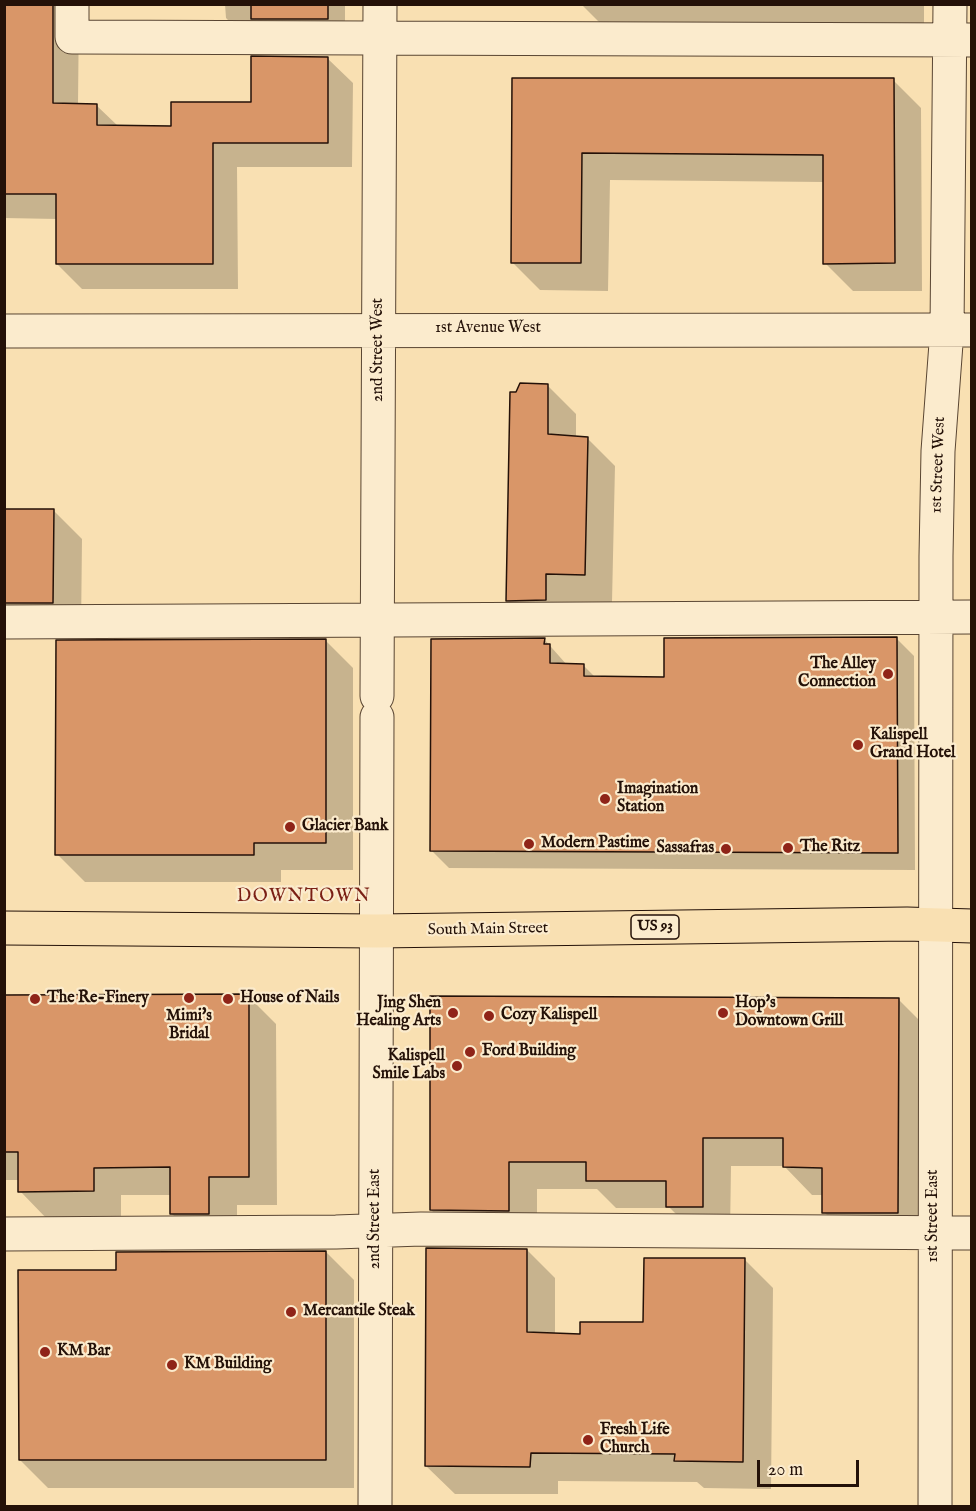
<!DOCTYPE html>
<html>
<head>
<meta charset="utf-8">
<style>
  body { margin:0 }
  #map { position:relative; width:976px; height:1511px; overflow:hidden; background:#f9e0b2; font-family:"IM FELL English",serif }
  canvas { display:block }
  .frame { position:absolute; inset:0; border:6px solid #241108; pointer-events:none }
  .scale { position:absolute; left:757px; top:1460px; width:102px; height:27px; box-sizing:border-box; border:3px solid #241108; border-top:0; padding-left:8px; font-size:18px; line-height:21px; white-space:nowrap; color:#241108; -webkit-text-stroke:4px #fbebcd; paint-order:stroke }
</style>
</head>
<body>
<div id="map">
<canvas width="976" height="1511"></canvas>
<div class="frame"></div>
<div class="scale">20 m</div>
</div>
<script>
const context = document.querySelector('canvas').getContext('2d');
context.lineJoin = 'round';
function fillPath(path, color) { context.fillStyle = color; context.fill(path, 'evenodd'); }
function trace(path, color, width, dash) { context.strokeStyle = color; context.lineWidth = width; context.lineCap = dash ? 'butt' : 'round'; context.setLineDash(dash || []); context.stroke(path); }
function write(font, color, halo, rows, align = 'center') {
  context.font = font + ' "IM FELL English",serif'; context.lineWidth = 4.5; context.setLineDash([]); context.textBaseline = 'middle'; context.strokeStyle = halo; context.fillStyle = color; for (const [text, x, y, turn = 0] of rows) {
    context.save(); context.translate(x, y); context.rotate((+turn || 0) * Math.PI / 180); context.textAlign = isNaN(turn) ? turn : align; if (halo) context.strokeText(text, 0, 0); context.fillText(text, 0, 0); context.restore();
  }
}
fillPath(new Path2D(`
  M4 4H79L78 105H96L118 126 172 127 252 103 327 58 353 83 352 167H237L238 289H82L57 264V219L4 218Z
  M225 4H345V32L241 33 226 18Z
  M581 4H924V30L608 31Z
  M514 80H893L921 108 922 291H853L825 263 824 182 610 180 608 291 540 290 512 262Z
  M548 386 576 414V437L587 438 615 466 612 602H574L573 628H535L507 600Z
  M4 511H54L82 539 81 631 4 634Z
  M896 638 914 656 915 870 449 868 431 850 544 639 567 665H583L596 678H665Z
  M326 641 353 668V870H281V882H85L57 854Z
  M248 996 276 1024 277 1205H237V1242H200L172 1214V1195H121V1219L48 1220 20 1191 19 1180H4V997Z
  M432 997 898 999 926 1027 925 1241 852 1240 824 1212V1195H812L784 1166H731L730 1234H696L670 1208H616L597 1189H537V1238H459L431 1210Z
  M527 1250 555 1278V1335L581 1336 645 1324 745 1260 773 1288 771 1489 704 1488 697 1482 558 1481V1494H455L426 1466Z
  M326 1252 354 1280V1488H48L20 1460 117 1272Z`), '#0003');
const building = new Path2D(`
  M4 4H53V103L97 104V125L171 126V102H251V56L328 57V143H213V264H56V194H4Z
  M251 4H328V19H251Z
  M512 78H894L895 263 823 264V155L582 153 581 263H511Z
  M520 383 548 384V434L588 437 585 575 546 574V600L506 601 510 392H516Z
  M4 509H54L53 603H4Z
  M897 637 898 853 430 851 431 639 545 638 544 644H550V663L584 664V676L664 677V638Z
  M326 639V843H254V855H55L56 640Z
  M249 994V1177H209V1214H170V1167L94 1168V1191L18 1192V1152H4V995Z
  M430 996 899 998 898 1213H822V1168L783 1167V1138H703V1207H666V1181H586V1162H509V1211L430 1210Z
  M426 1248 527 1249V1332L580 1334V1322H643L644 1258H745L743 1462 674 1461 675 1454 531 1453 530 1467 425 1466Z
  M326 1251V1460H19L18 1270H116V1252Z`);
fillPath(building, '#d99668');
trace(building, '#241108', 1.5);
const minor = new Path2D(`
  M72 4V37L972 40
  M4 331 972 330
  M4 622 972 617
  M377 696 380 4
  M4 1234 336 1232 421 1229 972 1233
  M375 1506 377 717
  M935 1506 936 556 938 451 947 330 950 4`);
const major = new Path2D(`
  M4 928 377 931 907 924 972 926`);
trace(minor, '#594532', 35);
trace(major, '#241108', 35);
trace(minor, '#fbebcd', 33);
trace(major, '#f9e0b2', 33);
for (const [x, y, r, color] of [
  [888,674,6,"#8f2418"],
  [858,745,6,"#8f2418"],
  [605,799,6,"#8f2418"],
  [290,827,6,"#8f2418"],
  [529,844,6,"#8f2418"],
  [788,848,6,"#8f2418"],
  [726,849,6,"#8f2418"],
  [189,998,6,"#8f2418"],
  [35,999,6,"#8f2418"],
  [228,999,6,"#8f2418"],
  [453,1013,6,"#8f2418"],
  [723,1013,6,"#8f2418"],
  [489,1016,6,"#8f2418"],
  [470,1052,6,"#8f2418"],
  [457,1066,6,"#8f2418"],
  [291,1312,6,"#8f2418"],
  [45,1352,6,"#8f2418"],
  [172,1365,6,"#8f2418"],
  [588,1440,6,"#8f2418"]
]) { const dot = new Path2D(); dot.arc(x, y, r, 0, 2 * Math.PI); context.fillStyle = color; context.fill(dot); trace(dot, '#fbebcd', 2); }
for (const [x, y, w] of [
  [655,927,48]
]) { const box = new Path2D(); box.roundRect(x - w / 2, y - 12, w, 24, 4.5); context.fillStyle = '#fbebcd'; context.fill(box); trace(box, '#241108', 1.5); }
write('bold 15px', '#241108', null, [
  ["US 93",655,927]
]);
write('16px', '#241108', '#fbebcd', [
  ["1st Avenue West",488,329],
  ["2nd Street West",379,350,-90],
  ["1st Street West",939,465,-88],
  ["South Main Street",488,930,-1],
  ["1st Street East",934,1216,-90],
  ["2nd Street East",376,1219,-90]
]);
write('bold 16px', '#241108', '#fbebcd', [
  ["The Alley",876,665,"right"],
  ["Connection",876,683,"right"],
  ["Kalispell",870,736],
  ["Grand Hotel",870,754],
  ["Imagination",617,790],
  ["Station",617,808],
  ["Glacier Bank",302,827],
  ["Modern Pastime",541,844],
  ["The Ritz",800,848],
  ["Sassafras",714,849,"right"],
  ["The Re-Finery",47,999],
  ["House of Nails",240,999],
  ["Jing Shen",441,1004,"right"],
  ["Healing Arts",441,1022,"right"],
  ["Hop's",735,1004],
  ["Downtown Grill",735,1022],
  ["Cozy Kalispell",501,1016],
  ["Mimi's",189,1017,"center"],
  ["Bridal",189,1035,"center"],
  ["Ford Building",482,1052],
  ["Kalispell",445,1057,"right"],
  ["Smile Labs",445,1075,"right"],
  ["Mercantile Steak",303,1312],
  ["KM Bar",57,1352],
  ["KM Building",184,1365],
  ["Fresh Life",600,1431],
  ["Church",600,1449]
], 'left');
context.letterSpacing = '1.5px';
write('18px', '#7a1f14', '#fbebcd', [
  ["DOWNTOWN",304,897]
]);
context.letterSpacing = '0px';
</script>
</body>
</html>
